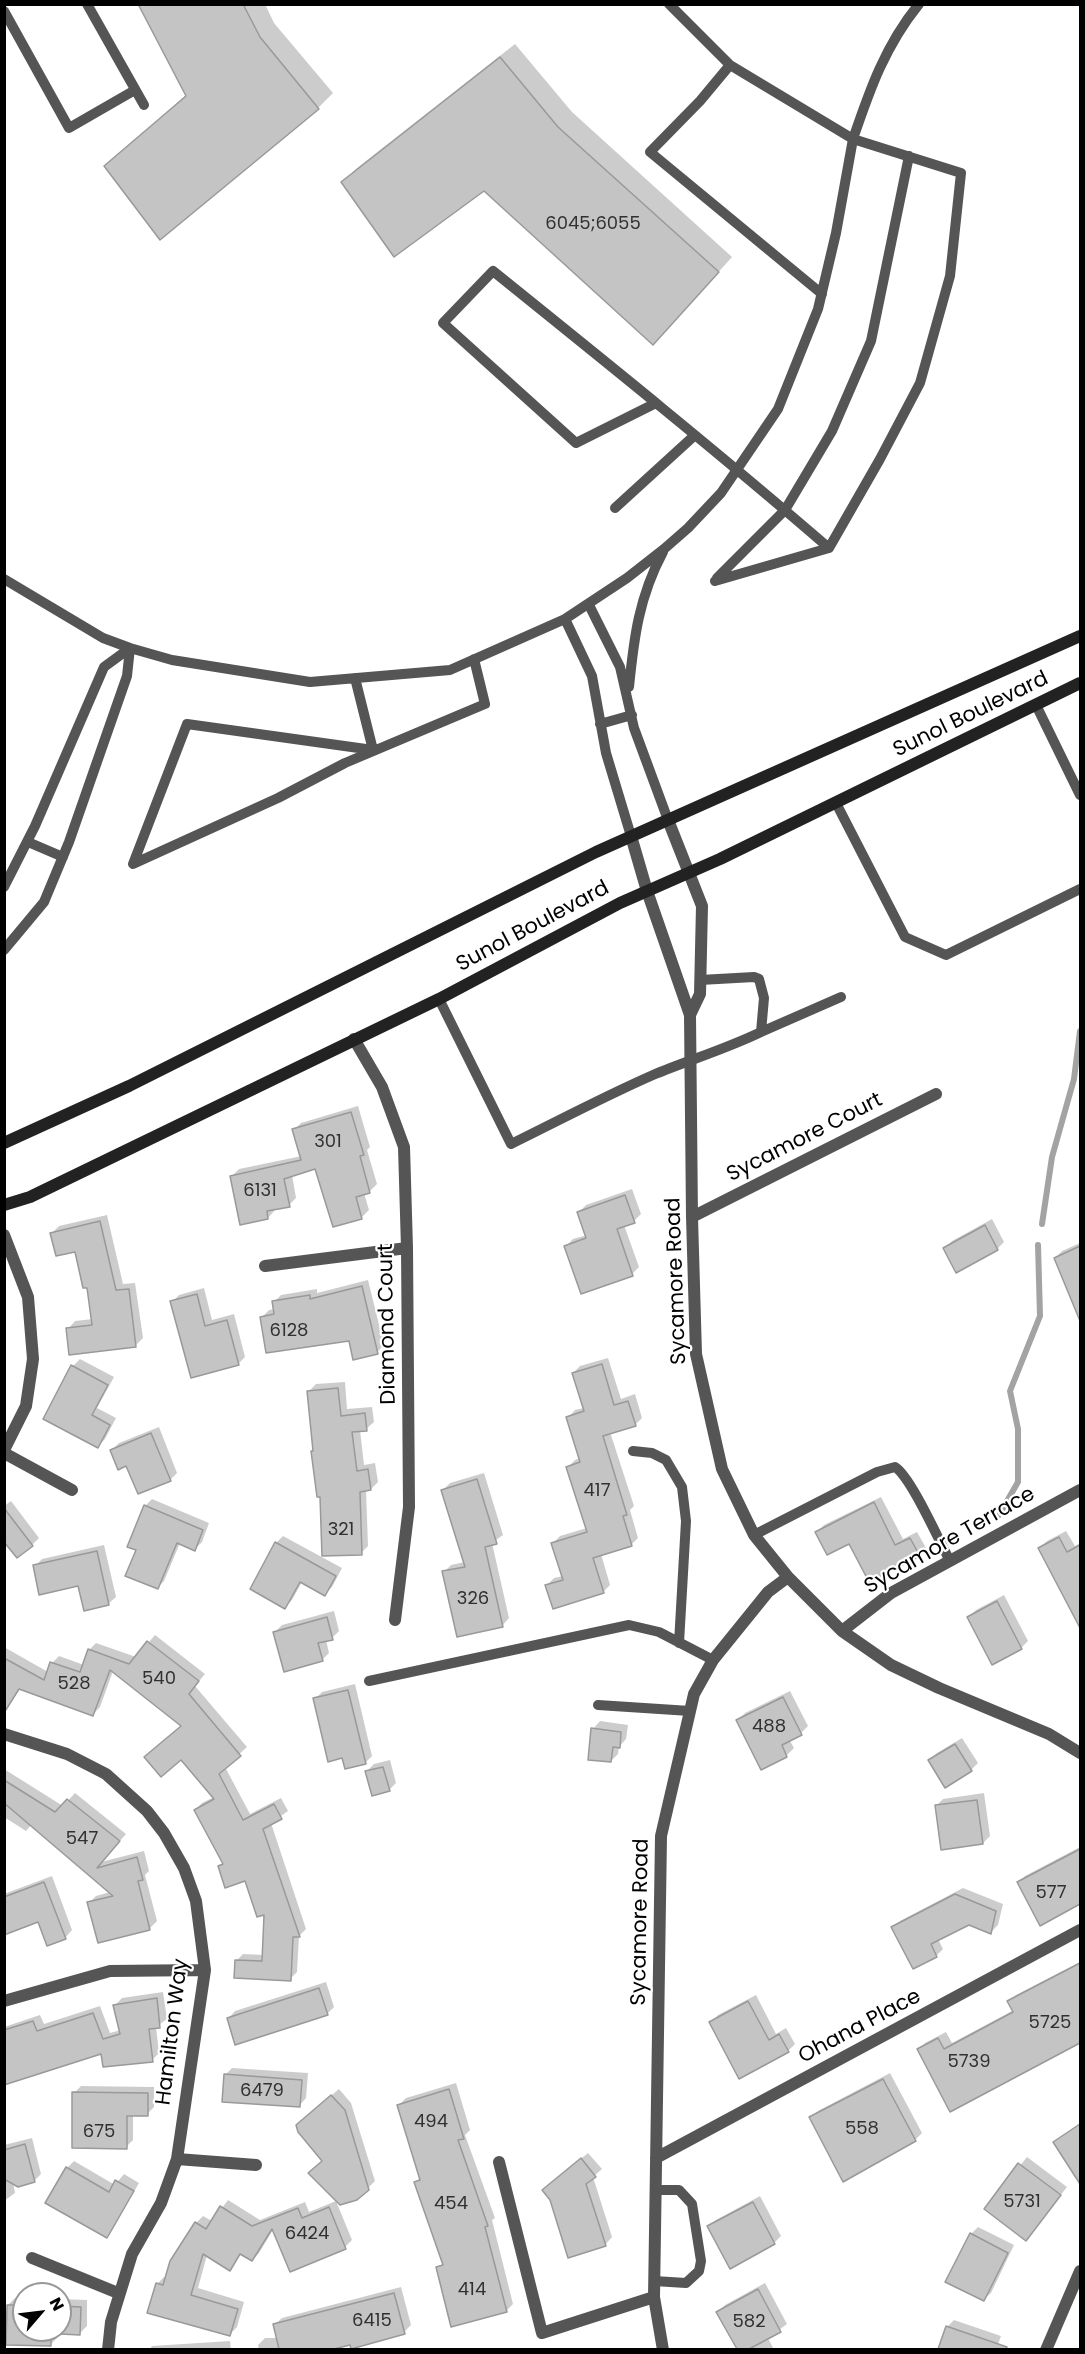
<!DOCTYPE html>
<html>
<head>
<meta charset="utf-8">
<style>
  body { margin:0 }
  #map { position:relative; width:1085px; height:2354px; overflow:hidden; background:#fff; font-family:Poppins,sans-serif }
  canvas { display:block }
  .frame { position:absolute; inset:0; border:6px solid #000; pointer-events:none }
  .north { position:absolute; left:12px; top:2282px; width:60px; height:60px; box-sizing:border-box; background:#fff; border:2px solid #999; border-radius:50%; rotate:62deg; font-size:16px; font-weight:700; line-height:24px; text-align:center; color:#000 }
  .north::after { content:''; display:block; margin:auto; width:21px; height:27px; background:#000; clip-path:polygon(50% 0,100% 100%,50% 72%,0 100%) }
</style>
</head>
<body>
<div id="map">
<canvas width="1085" height="2354"></canvas>
<div class="frame"></div>
<div class="north">N</div>
</div>
<script>
const context = document.querySelector('canvas').getContext('2d');
context.lineJoin = 'round';
function fillPath(path, color) { context.fillStyle = color; context.fill(path, 'evenodd'); }
function trace(path, color, width, dash) { context.strokeStyle = color; context.lineWidth = width; context.lineCap = dash ? 'butt' : 'round'; context.setLineDash(dash || []); context.stroke(path); }
function write(font, color, halo, rows, align = 'center') {
  context.font = font + ' Poppins,sans-serif'; context.lineWidth = 4.5; context.setLineDash([]); context.textBaseline = 'middle'; context.strokeStyle = halo; context.fillStyle = color; for (const [text, x, y, turn = 0] of rows) {
    context.save(); context.translate(x, y); context.rotate((+turn || 0) * Math.PI / 180); context.textAlign = isNaN(turn) ? turn : align; if (halo) context.strokeText(text, 0, 0); context.fillText(text, 0, 0); context.restore();
  }
}
fillPath(new Path2D(`
  M140 4H265L274 23 333 93 318 108 160 237 106 166 187 94Z
  M515 44 572 112 732 257 668 328 484 189 343 182 357 168Z
  M358 1106 370 1147 367 1150 377 1184 370 1191 364 1193 369 1210 362 1217 334 1225 316 1168 292 1175 296 1198 289 1205 274 1208 275 1210 268 1218 232 1176 239 1169 302 1156 294 1130 301 1123Z
  M632 1189 641 1214 634 1221 624 1225 639 1267 632 1274 566 1246 573 1239 587 1235 579 1212 586 1205Z
  M107 1215 123 1284 135 1283 143 1338 136 1345 68 1329 75 1321 93 1319 88 1286 76 1250 52 1233 59 1226Z
  M992 1219 1004 1242 997 1249 945 1248 952 1241Z
  M1080 1243V1298L1074 1301 1055 1258 1062 1251Z
  M368 1280 384 1345 377 1352 350 1340 262 1317 269 1310 275 1309 274 1302 281 1295 317 1289V1293Z
  M204 1288 212 1320 234 1314 245 1357 238 1364 172 1302 179 1295Z
  M608 1358 621 1399 635 1394 642 1418 635 1425 610 1432 634 1506 630 1510 638 1538 631 1545 601 1554 610 1585 603 1592 547 1585 554 1578 563 1576 553 1543 560 1536 587 1528 568 1467 575 1460 580 1458 568 1418 575 1410 584 1408 573 1373 580 1366Z
  M80 1359 114 1377 97 1408 116 1418 105 1439 98 1446 73 1366Z
  M345 1382 347 1409 372 1407 374 1422 366 1429 360 1430 364 1465 375 1463 378 1482 371 1489H366L368 1546 361 1553 322 1495 314 1450 309 1391 316 1384Z
  M159 1427 177 1473 170 1480 127 1464 112 1450 119 1443Z
  M484 1473 503 1535 492 1543 509 1618 502 1626 444 1572 451 1565 465 1562 443 1490 450 1483Z
  M881 1497 903 1539 917 1532 926 1548 919 1555 850 1542 817 1532 824 1525Z
  M152 1499 209 1523 202 1542 195 1549 180 1543 164 1581 157 1588 138 1550 145 1506Z
  M11 1501 39 1538 32 1545 7 1542 4 1544V1506Z
  M1066 1531 1075 1546 1080 1543V1608L1073 1612 1039 1548 1047 1541Z
  M283 1536 342 1568 332 1587 325 1594 302 1582 292 1600 285 1607 276 1543Z
  M104 1545 116 1597 108 1604 80 1585 35 1566 42 1559Z
  M1004 1595 1028 1641 1021 1648 993 1663 969 1617 976 1610Z
  M334 1611 339 1631 332 1638 326 1640 329 1653 322 1660 275 1632 282 1625Z
  M155 1635 205 1674 195 1686 247 1747 225 1767 250 1814 281 1798 288 1811 271 1823 306 1929 299 1936 297 1972 290 1979 236 1961 243 1954 264 1955 266 1913 246 1880 220 1866 223 1863 195 1810 202 1803 214 1797 182 1758V1725L113 1671 100 1707 93 1714 21 1688 10 1702 4 1698V1647L48 1672 52 1663 59 1656 84 1665 89 1650 96 1643 136 1657Z
  M355 1684 372 1756 365 1763 343 1757 315 1699 322 1692Z
  M790 1691 808 1726 801 1733 789 1739 794 1748 787 1755 762 1768 738 1720 745 1713Z
  M600 1721 628 1725 626 1739 619 1747 618 1754 611 1761 593 1729Z
  M962 1738 978 1763 971 1770 930 1760 937 1753Z
  M390 1760 396 1783 389 1790 367 1771 374 1764Z
  M4 1769 63 1806 75 1793 126 1834 101 1862 144 1851 149 1871 145 1875 157 1921 150 1928 99 1941 89 1903 96 1896 110 1892 32 1824 26 1831 4 1817Z
  M984 1793 990 1836 983 1843 936 1806 943 1799Z
  M1080 1847V1902L1040 1924 1018 1883 1025 1876Z
  M52 1876 72 1930 65 1938 39 1921 4 1934V1894Z
  M963 1888 1003 1904 998 1925 991 1932 969 1923 938 1939 943 1949 936 1956 893 1928 900 1921Z
  M1080 1962V2041L950 2110 918 2050 925 2043 946 2032 952 2043 1014 2010 1009 2002 1016 1995Z
  M326 1982 334 2007 327 2014 228 2019 235 2011Z
  M163 1992 167 2019 156 2027 159 2053 152 2060 103 2052 4 2083V2027L40 2015 44 2024 100 2006 110 2033 121 2030 115 2005 122 1998Z
  M756 1995 776 2034 786 2028 795 2044 788 2051 711 2022 718 2015Z
  M232 2068 308 2073 306 2098 299 2106 225 2075Z
  M890 2073 922 2133 915 2140 811 2118 818 2111Z
  M456 2083 470 2130 465 2135 495 2218 492 2220 513 2304 506 2311 438 2268 444 2262 416 2182 421 2177 399 2105 406 2098Z
  M81 2086 154 2087V2107L147 2114H133V2140L126 2147 74 2093Z
  M339 2089 351 2103 375 2181 368 2188 324 2160 305 2118Z
  M1080 2123V2167L1074 2171 1055 2142Z
  M32 2138 41 2174 34 2181 13 2182 15 2193 4 2201V2145Z
  M588 2153 602 2169 593 2177 612 2237 605 2245 551 2183Z
  M1027 2157 1067 2187 1026 2239 986 2209Z
  M74 2161 115 2185 124 2174 139 2183 113 2229 106 2236 67 2168Z
  M760 2196 781 2236 774 2243 709 2227 716 2220Z
  M228 2200 260 2220 305 2202 309 2212 336 2201 352 2240 345 2247 274 2228 259 2253 252 2260 242 2253 229 2269 207 2255 198 2288 244 2302 237 2327 230 2334 157 2284 164 2277H167L172 2262 196 2223 203 2216 212 2221Z
  M978 2227 1014 2245 991 2293 983 2300 971 2234Z
  M765 2283 787 2324 768 2338 774 2350H738L718 2312 725 2305Z
  M401 2287 411 2325 404 2332 329 2350H259L258 2345 265 2338H277L274 2325 282 2318Z
  M15 2298H24V2330H60V2299L87 2300V2326L80 2333 57 2332V2338L50 2345 7 2344 8 2305Z
  M954 2320 1001 2336 996 2350H939L947 2327Z
  M230 2341 231 2350H149L152 2346Z`), '#0003');
trace(new Path2D(`
  M1042 1224 1052 1157 1074 1079 1080 1031
  M999 1515 1018 1482V1429L1010 1391 1040 1316 1038 1245`), '#a3a3a3', 6);
const building = new Path2D(`
  M138 4H243L260 37 319 109 160 240 104 166 186 96Z
  M500 57 558 127 719 272 653 345 484 191 394 257 341 182Z
  M351 1112 364 1155 360 1156 370 1193 356 1197 362 1219 333 1227 315 1169 284 1179 290 1207 267 1211 268 1219 240 1225 230 1176 301 1160 292 1129Z
  M625 1195 635 1223 617 1229 633 1276 581 1294 564 1246 586 1238 577 1212Z
  M100 1221 116 1290 129 1289 136 1347 69 1355 66 1328 92 1325 87 1288H83L75 1252 56 1256 50 1233Z
  M985 1225 998 1250 956 1273 943 1248Z
  M1080 1246V1321L1054 1258Z
  M362 1286 378 1354 353 1360 349 1341 266 1353 260 1317 274 1314 272 1301 310 1295V1299Z
  M197 1294 205 1326 227 1320 239 1365 191 1378 170 1301Z
  M602 1364 614 1405 628 1401 636 1426 603 1436 627 1515 623 1516 632 1546 593 1558 604 1593 553 1609 545 1585 563 1580 551 1543 587 1532 566 1467 580 1462 566 1417 584 1411 572 1373Z
  M71 1365 108 1385 92 1415 110 1425 98 1448 43 1419Z
  M338 1388 341 1416 365 1413 367 1431 352 1432 357 1471 368 1469 371 1490 360 1492 362 1555 322 1556 320 1497H317L311 1451H313L307 1391Z
  M151 1433 171 1481 138 1494 126 1466 118 1470 110 1450Z
  M477 1479 497 1544 485 1547 503 1627 457 1637 442 1571 465 1567 441 1490Z
  M874 1502 895 1545 910 1538 920 1556 869 1582 849 1544 827 1555 815 1532Z
  M144 1505 203 1530 195 1551 177 1543 158 1589 125 1576 136 1550 127 1547Z
  M4 1508 33 1546 17 1558 4 1542Z
  M1059 1537 1067 1552 1080 1545V1628L1038 1548Z
  M275 1542 336 1576 325 1596 300 1582 285 1609 250 1589Z
  M97 1551 109 1605 84 1611 78 1586 39 1595 33 1565Z
  M997 1601 1022 1649 992 1665 967 1617Z
  M327 1617 333 1640 318 1643 323 1661 284 1672 273 1632Z
  M147 1641 199 1681 189 1694 241 1756 219 1774 243 1820 274 1804 282 1819 263 1829 300 1937H293L291 1981 234 1978 235 1960 262 1961 264 1915 257 1917 245 1881 225 1888 218 1866 223 1864 194 1810 214 1799 181 1760 161 1777 144 1757 181 1726 110 1670 93 1716 19 1689 4 1713V1658L44 1680 50 1662 80 1672 88 1649 129 1664Z
  M348 1690 366 1764 345 1769 342 1758 328 1762 313 1698Z
  M783 1697 802 1735 782 1745 787 1757 761 1770 736 1720Z
  M591 1728 621 1732 620 1748 613 1747 611 1762 588 1760Z
  M955 1744 972 1771 945 1788 928 1760Z
  M383 1767 390 1791 372 1796 365 1771Z
  M4 1780 55 1812 67 1799 120 1841 97 1868 137 1857 143 1880 138 1881 150 1930 98 1943 87 1902 113 1896 4 1803Z
  M977 1800 983 1844 941 1850 935 1805Z
  M1080 1849V1904L1040 1926 1017 1882Z
  M44 1882 66 1939 47 1946 38 1922 4 1935V1897Z
  M955 1894 996 1911 991 1934 969 1925 931 1944 937 1957 913 1969 891 1927Z
  M1080 1963V2043L950 2112 917 2049 938 2038 944 2049 1013 2012 1007 2001Z
  M319 1988 328 2015 235 2045 227 2018Z
  M157 1998 160 2028 149 2029 153 2062 103 2067 101 2054 4 2085V2030L33 2021 37 2031 93 2013 103 2039 120 2034 113 2005Z
  M748 2001 769 2040 779 2034 789 2052 739 2079 709 2022Z
  M224 2074 302 2080 300 2107 222 2102Z
  M883 2079 916 2141 843 2182 809 2117Z
  M449 2089 464 2139 458 2140 488 2226 485 2227 507 2312 451 2327 436 2267 443 2265 414 2182 420 2180 397 2105Z
  M72 2092 148 2093V2116H127V2149L72 2148Z
  M331 2095 345 2110 369 2190 357 2200 340 2205 308 2173 322 2161 298 2132 296 2125Z
  M1080 2124V2184L1053 2142Z
  M25 2144 35 2182 18 2187 4 2179V2150Z
  M581 2158 596 2177 586 2184 606 2246 568 2258 550 2200 542 2190Z
  M1018 2163 1061 2195 1026 2241 984 2209Z
  M66 2167 109 2192 115 2180 134 2191 107 2238 45 2203Z
  M753 2202 775 2244 730 2269 707 2226Z
  M220 2206 252 2226 298 2208 302 2218 329 2207 346 2249 290 2272 272 2229 252 2261 240 2254 230 2271 203 2254 191 2295 238 2309 230 2336 147 2313 156 2283 163 2285 170 2261 195 2222 206 2229Z
  M970 2233 1008 2253 984 2301 945 2282Z
  M758 2289 781 2332 749 2349H737L716 2312Z
  M394 2293 405 2334 351 2349 350 2345 334 2349H279L273 2324Z
  M7 2305H24V2330H51V2346L6 2345Z
  M60 2306 81 2307 80 2335 60 2334Z
  M946 2326 1007 2347 1006 2349H938Z`);
fillPath(building, '#c4c4c4');
trace(building, '#999', 1.5);
trace(new Path2D(`
  M87 4 144 105
  M4 11 69 128 135 90
  M730 65 700 101 650 152 822 294
  M656 403 576 443 443 323 493 271C606 362 719 453 829 548
  M615 508 695 435
  M717 578 785 510 832 431 871 341 909 156
  M4 579 103 638 130 648 172 660 310 682 450 670 565 619 627 578 664 549 688 528 721 493 778 409 818 309 836 233 853 139 730 65 669 4
  M715 581 829 548 880 459 920 383 950 276 961 173 853 139C870 89 885 46 919 4
  M589 605 620 667 634 728 668 820
  M565 619 592 676 606 753 631 836
  M629 687C634 637 639 597 663 552
  M1036 705 1080 795
  M600 724 632 715
  M836 803 905 937 946 955 1080 889
  M28 842 63 857
  M133 864 278 798 345 763 485 704 474 659
  M133 864 187 724 373 750 355 678
  M4 887 35 826 104 667 130 648
  M4 950 44 902 69 842 127 676 130 648
  M439 999 511 1144C558 1121 605 1096 653 1075 689 1060 726 1049 761 1032L764 998 759 979 754 977 700 980
  M761 1032 841 997
  M633 1451 652 1453 666 1460 682 1487 686 1521 679 1643
  M754 1535 877 1472 895 1467C911 1477 939 1541 950 1561
  M369 1681 629 1625 659 1632 713 1660
  M598 1705 690 1711
  M654 2281 686 2283 699 2271 701 2261 692 2204 679 2190H656`), '#555', 10);
trace(new Path2D(`
  M668 820 702 906 700 994 690 1015
  M631 836 647 891 690 1015 692 1217 696 1354 722 1469 754 1535 788 1577 842 1631 891 1665 939 1688 1049 1734 1080 1753
  M354 1039 382 1087 404 1147 407 1248 409 1507 395 1620
  M692 1217 936 1094
  M4 1235 28 1297 33 1359 26 1406 4 1450
  M265 1266 407 1248
  M4 1453 72 1490
  M842 1631 891 1593 1080 1490
  M4 1734 67 1754 106 1774 147 1811 164 1833 184 1868 196 1901 205 1970 177 2159 161 2203 132 2254 111 2322 108 2350
  M4 2001 110 1971 205 1970
  M656 2158 1080 1930
  M177 2159 256 2165
  M499 2162 542 2333 654 2297
  M32 2258 118 2293
  M663 2350 654 2297 661 1836 694 1694 713 1660 768 1592 788 1577
  M1046 2350 1080 2271`), '#555', 12);
trace(new Path2D(`
  M4 1143 129 1086 596 852 1080 636
  M4 1205 30 1197 439 999 620 903 720 859 1080 683`), '#222', 12);
write('18px', '#313131', null, [
  ["6045;6055",593,224],
  ["301",328,1142],
  ["6131",260,1191],
  ["6128",289,1331],
  ["417",597,1491],
  ["321",341,1530],
  ["326",473,1599],
  ["540",159,1679],
  ["528",74,1684],
  ["488",769,1727],
  ["547",82,1839],
  ["577",1051,1893],
  ["5725",1050,2023],
  ["5739",969,2062],
  ["6479",262,2091],
  ["494",431,2122],
  ["558",862,2129],
  ["675",99,2132],
  ["5731",1022,2202],
  ["454",451,2204],
  ["6424",307,2234],
  ["414",472,2290],
  ["6415",372,2321],
  ["582",749,2322]
]);
write('21px', '#000', '#fff', [
  ["Sunol Boulevard",971,715,-26],
  ["Sunol Boulevard",533,927,-28],
  ["Sycamore Court",805,1138,-27],
  ["Sycamore Road",677,1281,-92],
  ["Diamond Court",388,1324,-91],
  ["Sycamore Terrace",950,1541,-30],
  ["Sycamore Road",641,1922,-89],
  ["Ohana Place",860,2027,-28],
  ["Hamilton Way",173,2032,-83]
]);
</script>
</body>
</html>
